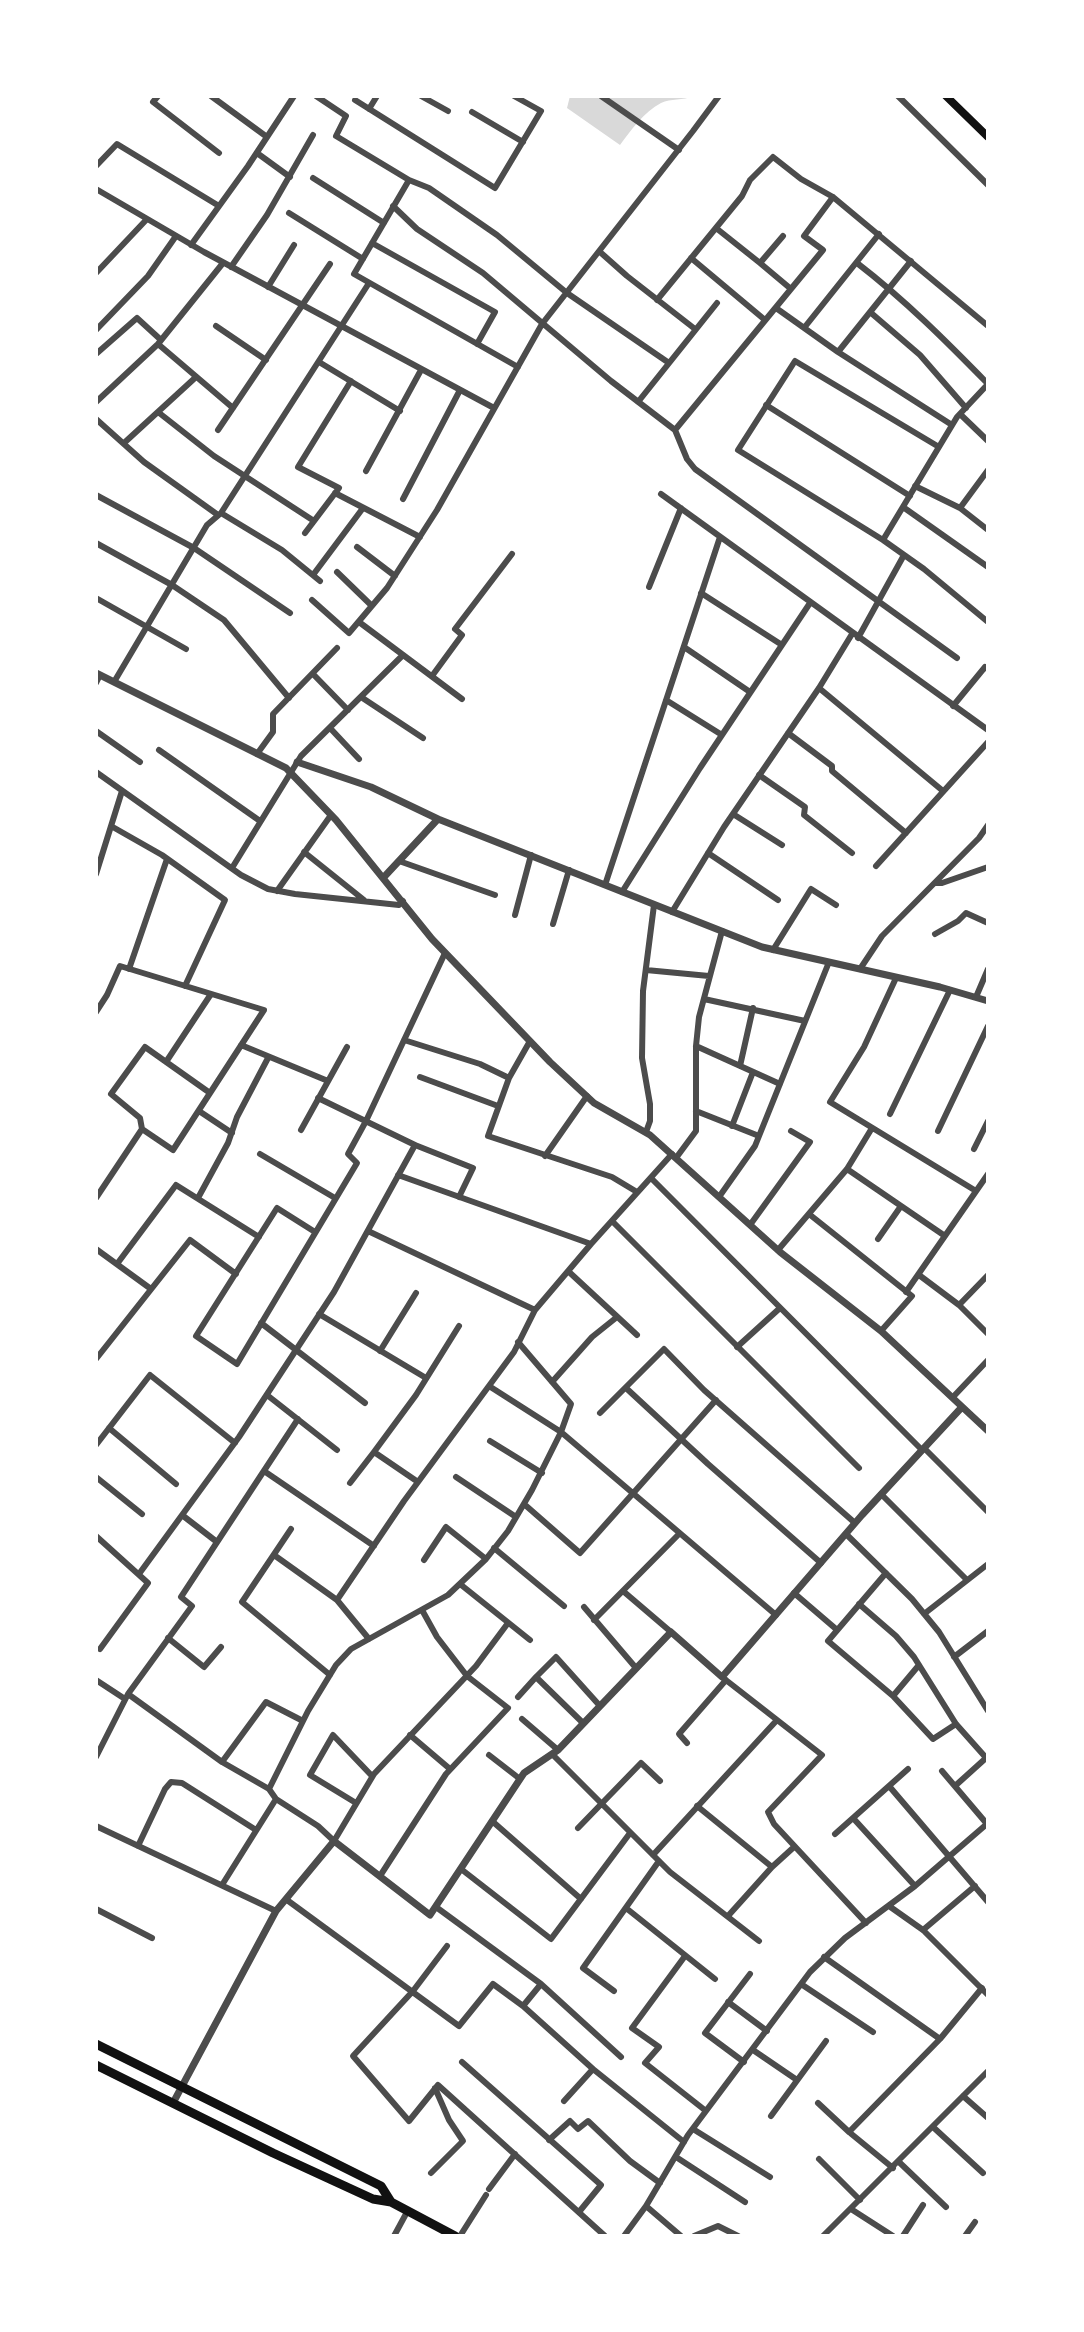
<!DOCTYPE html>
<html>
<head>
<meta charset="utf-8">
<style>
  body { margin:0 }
  #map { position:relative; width:1084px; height:2332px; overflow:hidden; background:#fff; font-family:"Titillium Web",sans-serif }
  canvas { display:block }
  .frame { position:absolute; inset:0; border:98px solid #fff; pointer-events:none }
</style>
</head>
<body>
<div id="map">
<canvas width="1084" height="2332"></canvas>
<div class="frame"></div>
</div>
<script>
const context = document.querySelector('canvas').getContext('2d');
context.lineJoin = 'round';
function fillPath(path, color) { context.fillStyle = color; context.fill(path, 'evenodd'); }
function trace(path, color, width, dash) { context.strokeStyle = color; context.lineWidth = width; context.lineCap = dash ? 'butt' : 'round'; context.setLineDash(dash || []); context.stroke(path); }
fillPath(new Path2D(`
  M570 96H693C683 101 671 98 661 103 644 112 631 130 620 145L567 108Z`), '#d9d9d9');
trace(new Path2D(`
  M158 96 153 102 219 153
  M211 96 267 137
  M316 96 346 116 336 136 409 180 429 188 497 235 567 293 669 363
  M421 96 448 111
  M601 96 679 150
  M898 96 988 185
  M355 100 495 188 541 111 514 96
  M369 109 377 96
  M472 112 523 142
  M257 153 290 177
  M96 166 117 144 219 206
  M313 178 384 223
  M409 180 354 274 518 367
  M96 189 204 252 494 408
  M393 206 417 229 483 273 611 381 675 430 687 459 695 469 957 658
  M289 213 363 259
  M716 228 760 263 783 236
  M372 243 495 312 477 344
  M191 245 248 166 294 96
  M600 252 627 276 695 329
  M691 258 765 320
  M760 263 791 289
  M857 263C905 300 946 341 988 384
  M231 267 267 215 313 135
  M96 273 147 219
  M268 287 294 245
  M657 300 742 196 750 180 773 157 801 179 833 197 988 326
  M776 308 838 352 952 425
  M870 312 920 355 966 408
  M216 326 266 360
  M804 328 879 234
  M96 330 148 276 176 236
  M158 344 233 408
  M838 352 911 261
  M96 354 137 318 161 340
  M319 362 400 411
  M96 402 158 344 223 263
  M638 402 717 303
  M766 405 910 496
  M158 412 214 456 314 521
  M960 414 988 441
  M96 419 144 462 218 515
  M218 430 330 264
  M675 430 823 250 804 236 833 197
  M124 443 196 377
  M939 447 795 361 738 450 883 540 924 569 988 622
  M366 471 421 370
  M915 486 960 508 988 530
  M335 493 420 537
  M661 494 988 730
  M96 495 194 548 290 613
  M403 499 460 390
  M903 507 988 567
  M960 508 988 470
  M221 513 282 550 320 581
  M305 533 339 488 298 467 351 381
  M883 540 957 417 988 384
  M96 543 172 585 224 620 289 698
  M357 547 395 576
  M337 572 372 606
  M313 575 363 508
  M649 587 681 508
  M701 593 782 645
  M96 598 186 649
  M312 600 349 633 387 588 437 510 542 324 693 131 719 96
  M359 622 462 699
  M858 638 904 555
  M684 647 750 692
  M313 674 348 710
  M432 676 462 635 455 629 512 554
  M114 682 207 525 221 513 369 283
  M96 683 100 675
  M819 688 943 791
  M361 697 423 738
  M666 700 722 735
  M953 706 985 667 988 669
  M330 728 359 759
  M96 731 140 762
  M788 733 832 766V771L906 833
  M159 750 260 821
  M257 754 273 732V714L337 648
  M96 772 241 875 268 889 295 894 399 905 403 901
  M759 775 805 807 804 815 852 853
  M733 814 782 845
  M111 826 162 855 225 900 185 986
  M304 852 364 900
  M708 853 778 900
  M399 861 495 895
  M876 866 988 742
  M232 868 301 756 403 655
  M96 874 122 791
  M935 883H942L988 867
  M605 885 720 537
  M277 891 331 815
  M622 892 700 768 810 603
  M672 912 724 827 819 688 852 634
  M515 915 531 855
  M553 924 569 870
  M935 934 958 921 966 913 988 923
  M773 950 811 889 836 905
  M129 969 167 859
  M860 969 882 936 979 838 988 825
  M646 970 709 976
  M896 978 864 1047 830 1102 976 1191
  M976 997 988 969
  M704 999 805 1021
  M96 1012 107 995 120 966 264 1010 173 1150 142 1129
  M404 1040 480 1064 509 1078
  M530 1041 509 1078 488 1136 612 1177 637 1192
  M241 1045 328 1081
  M696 1046 780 1084
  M166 1062 211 994
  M740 1066 753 1008
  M420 1077 498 1106
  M318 1098 415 1145 473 1168 459 1197
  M199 1111 232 1133
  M696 1111 759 1136
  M890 1114 950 990
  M732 1126 753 1072
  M301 1130 347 1047
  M938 1131 988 1026
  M646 1132 650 1121V1104L642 1058 643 991 654 905
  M974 1149 988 1121
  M260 1154 335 1198
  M545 1156 587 1096
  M676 1158 696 1131V1046L699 1017 722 931
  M847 1169 945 1236
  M398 1175 591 1244
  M651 1178 922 1450
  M719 1197 755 1146 829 962
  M96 1198 142 1129 140 1118 111 1094 145 1047 210 1093
  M198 1198 228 1143 237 1117 268 1058
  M809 1214 912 1296 881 1331
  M612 1221 859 1468
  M750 1225 810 1142 791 1131
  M368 1231 535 1310
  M315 1232 277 1208 196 1336 237 1364 357 1163 348 1154 366 1121 445 953
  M878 1239 901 1206
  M96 1249 151 1289
  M778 1250 847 1169 872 1128
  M117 1264 176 1185 259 1237
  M568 1271 637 1335
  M919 1275 959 1305 988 1334
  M906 1292 988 1174
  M959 1305 988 1275
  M319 1314 426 1378
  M261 1323 365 1403
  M737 1347 780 1308
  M380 1351 416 1293
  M96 1359 190 1240 236 1274
  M552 1382 592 1337 617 1317
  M489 1386 561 1432 776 1615
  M626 1388 708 1464 821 1563
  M267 1395 337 1450
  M953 1397 988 1360
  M600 1413 664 1349 704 1390 855 1523
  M109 1428 176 1484
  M490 1441 542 1473
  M96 1445 150 1375 235 1443
  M924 1448 988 1512
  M264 1471 374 1546
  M96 1477 142 1514
  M456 1477 516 1517
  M418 1482 374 1452 416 1395 459 1326
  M350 1483 374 1452
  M881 1494 967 1580
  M524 1504 580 1553 716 1400
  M182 1515 217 1542
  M291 1529 242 1602 330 1675
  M846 1534 912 1599 939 1632 988 1711
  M96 1536 148 1583 100 1649
  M494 1548 564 1606
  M274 1555 337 1600 369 1639
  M424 1560 446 1527 486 1559
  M886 1573 828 1641 893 1696 933 1739 956 1724
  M139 1574 239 1437 334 1292 415 1145
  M460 1584 530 1640
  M623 1591 671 1632
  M794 1593 836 1629
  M337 1600 404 1501 514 1352 535 1310 591 1244 672 1154
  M859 1604 896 1636 914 1657 956 1724 988 1760
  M584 1607 636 1668
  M924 1614 988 1564
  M594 1620 679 1534
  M168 1638 204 1667 221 1647
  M954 1657 988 1631
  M722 1677 822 1755 768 1812 774 1824 866 1923
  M96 1680 125 1699
  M128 1694 222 1762 269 1789 276 1799 318 1826 334 1841 374 1774 476 1666 508 1623
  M893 1696 919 1665
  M518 1697 536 1677
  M522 1719 558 1750
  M583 1723 536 1677 556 1657 600 1706
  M410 1735 450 1769
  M687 1743 679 1734 726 1680
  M552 1754 670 1872 759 1941
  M489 1755 520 1779
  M96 1757 128 1694 192 1606 181 1597 298 1419
  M222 1762 266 1702 303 1721
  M942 1771 987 1824
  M889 1786 988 1902
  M955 1786 986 1758
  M269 1789 308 1711 336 1665 351 1649 448 1595 486 1559 508 1531 532 1490 561 1432 571 1404 518 1342
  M356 1803 310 1775 333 1735 372 1776
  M697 1806 772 1867
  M853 1818 915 1886
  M492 1821 581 1899
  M96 1826 276 1911
  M578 1828 641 1763 660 1781
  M835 1834 908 1769
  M138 1846 165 1789 171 1782 182 1783 256 1830
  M653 1855 777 1720
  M461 1869 551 1939 630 1833
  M380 1876 446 1774 508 1708 467 1676 437 1637 422 1610
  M222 1885 276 1799
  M287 1900 459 2026 493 1984 523 2006 593 2069 684 2142
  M889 1906 923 1930 988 1995
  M436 1907 541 1984 621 2057
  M626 1908 715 1979
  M96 1909 152 1938
  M728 1916 772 1867 794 1847
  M923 1930 975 1886
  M447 1946 413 1991 353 2056 409 2121 438 2085 605 2236
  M685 1956 632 2028 659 2047 645 2063 706 2111
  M824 1957 940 2039
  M801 1984 873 2032
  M614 1991 583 1968 659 1861
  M728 2002 767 2031
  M523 2006 541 1984
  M753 2050 797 2080
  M462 2062 601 2185 579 2212
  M744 2062 705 2033 750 1974
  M963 2096 988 2118
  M564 2101 593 2069
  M818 2103 849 2132 893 2168
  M771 2116 826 2041
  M933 2127 983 2173
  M693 2129 770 2177
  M849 2132 940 2039 982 1988
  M549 2140 570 2121 578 2129 588 2121 630 2161 660 2183
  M676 2157 745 2202
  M819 2159 860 2200
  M899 2162 946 2207
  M431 2173 463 2141 449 2120 435 2088
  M489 2189 515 2154
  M851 2209 893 2236
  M394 2236 407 2212
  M460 2236 486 2195
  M624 2236 646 2206
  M681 2236 646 2206 688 2135 810 1972 845 1938 915 1886 988 1823
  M694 2236 718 2226 738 2236
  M823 2236 988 2071
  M903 2236 923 2205
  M965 2236 975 2222`), '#4c4c4c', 6);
trace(new Path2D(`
  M96 673 286 768 336 820 432 939 550 1062 594 1103 650 1135 780 1252 881 1331 988 1431
  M297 762 371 787 438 819
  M384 877 438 819 762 947 940 987 988 1001
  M173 2103 276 1911 334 1841 430 1915 524 1773 558 1750 671 1632 722 1677 862 1515 962 1407`), '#4c4c4c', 7);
trace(new Path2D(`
  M946 96 988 137`), '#111', 8);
trace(new Path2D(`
  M96 2044 381 2186 391 2202
  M96 2065 273 2153 373 2199 391 2202 455 2236`), '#111', 9);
</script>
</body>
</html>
